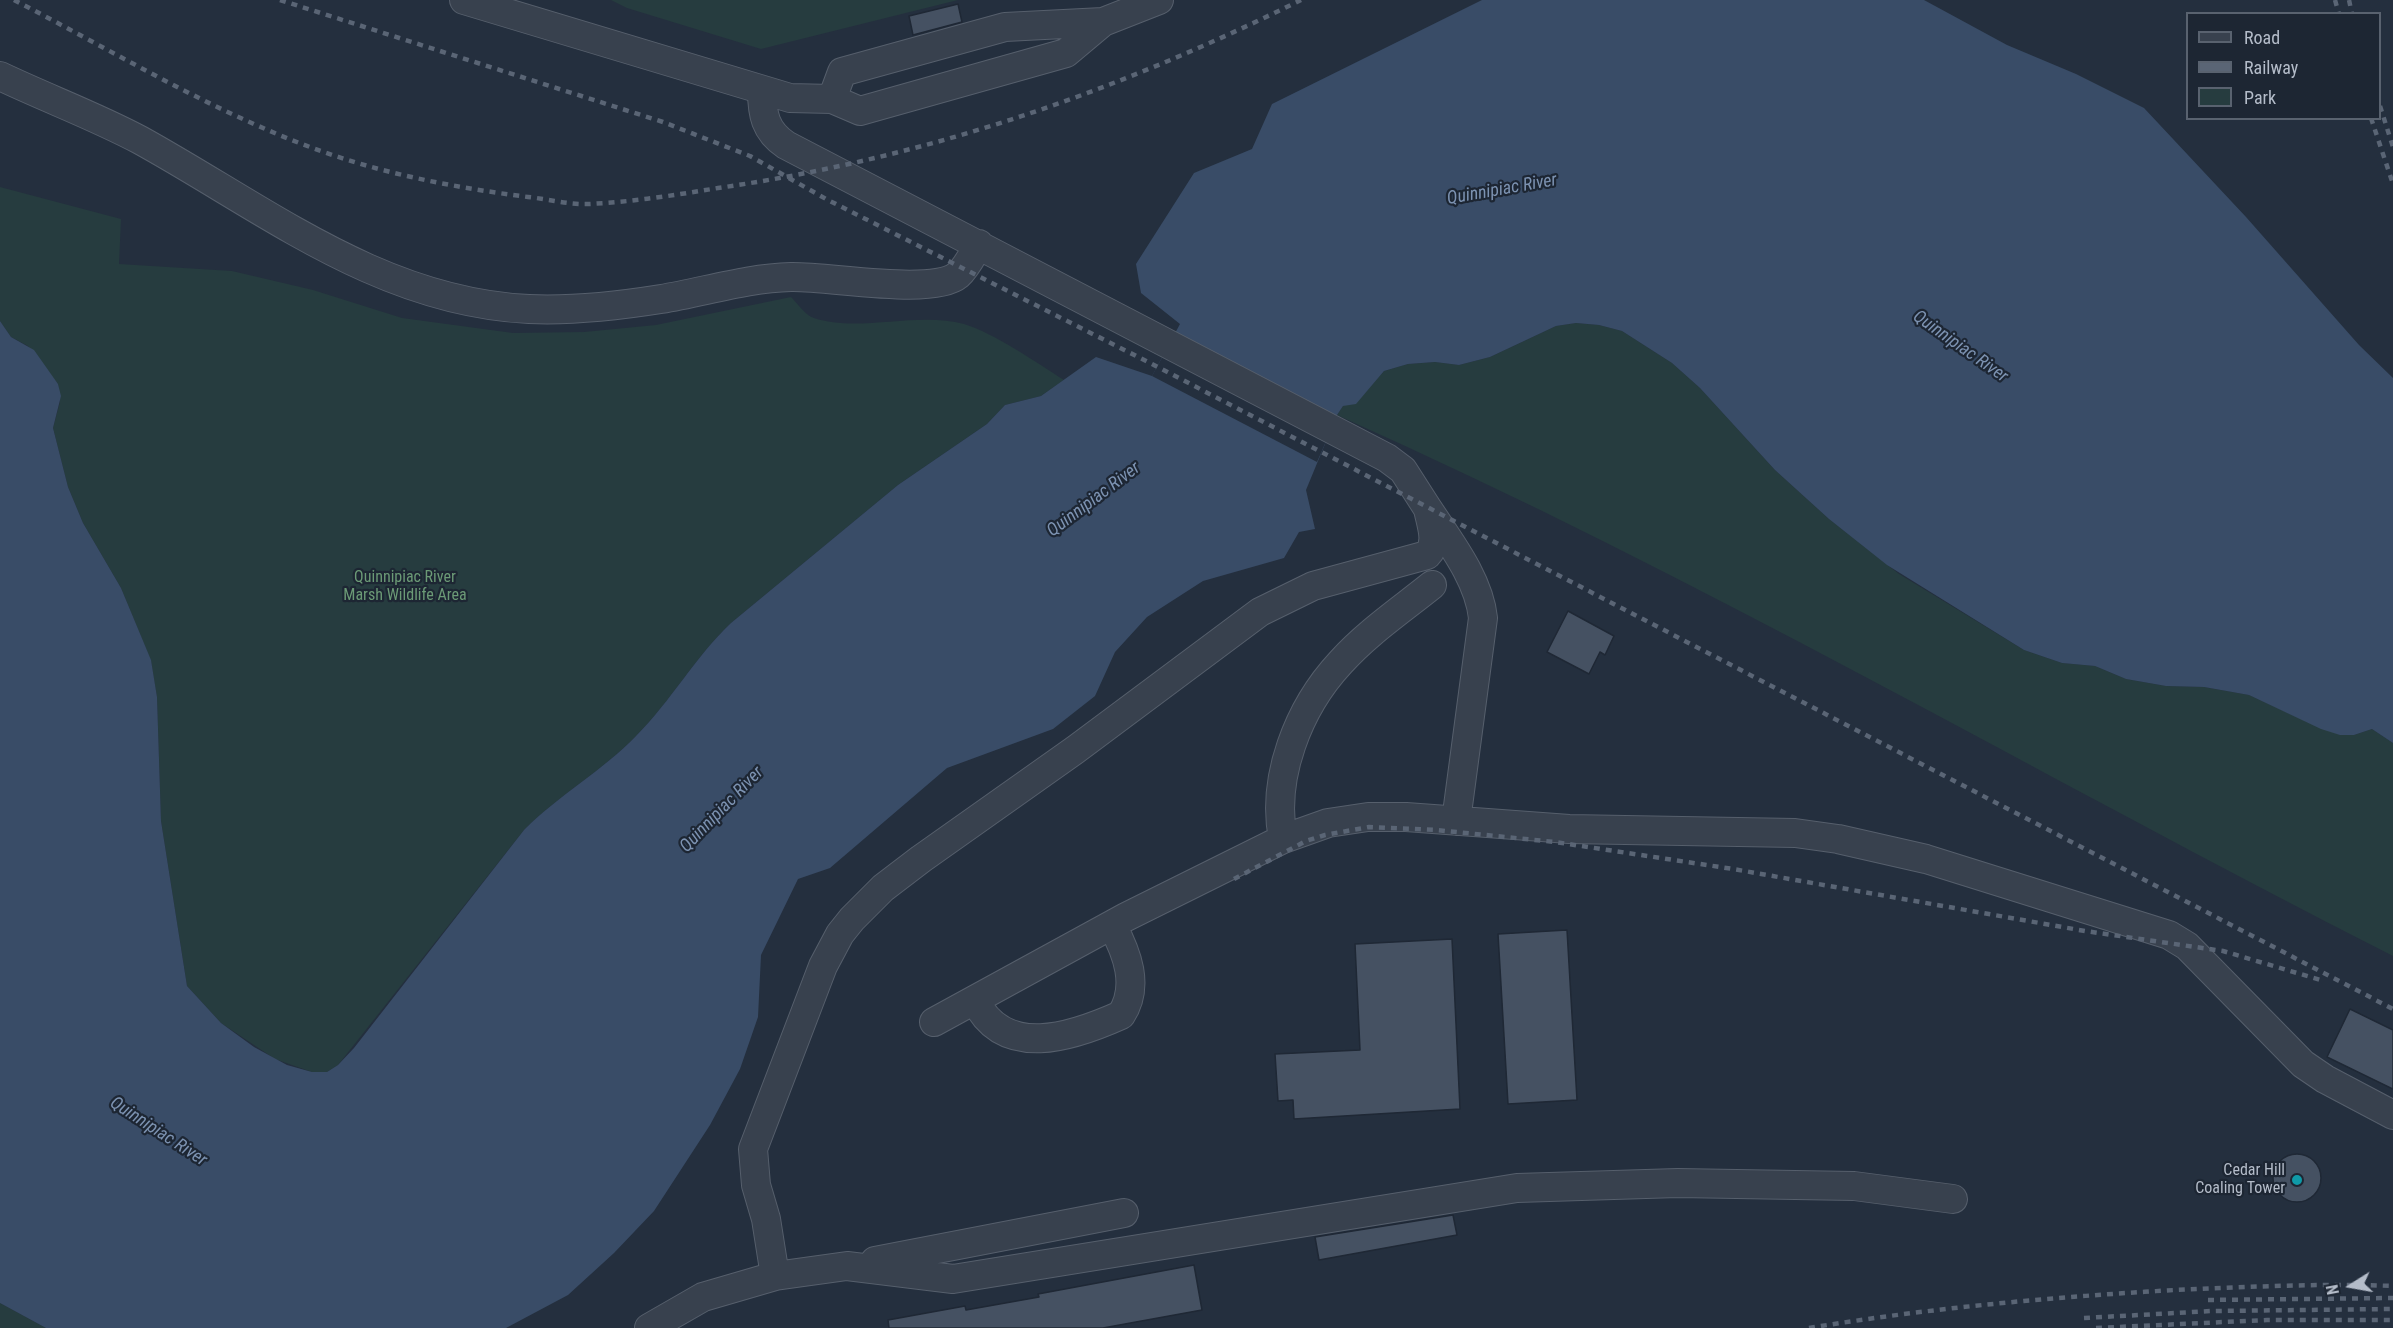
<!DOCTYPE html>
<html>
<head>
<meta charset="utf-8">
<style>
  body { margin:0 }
  #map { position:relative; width:2393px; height:1328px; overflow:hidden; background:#242f3e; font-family:"Roboto Condensed",sans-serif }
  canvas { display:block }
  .legend { position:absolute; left:2186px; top:12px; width:195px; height:108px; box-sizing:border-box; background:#1d2633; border:2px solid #59626f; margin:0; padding:8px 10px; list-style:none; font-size:18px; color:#b4bcc9 }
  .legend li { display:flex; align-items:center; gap:12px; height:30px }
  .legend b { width:30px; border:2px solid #59626f }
  .north { position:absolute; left:2321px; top:1256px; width:60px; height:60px; -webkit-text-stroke:4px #1d2633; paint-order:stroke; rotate:259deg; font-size:16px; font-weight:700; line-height:24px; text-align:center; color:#b4bcc9 }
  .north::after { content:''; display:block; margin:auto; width:21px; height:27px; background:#b4bcc9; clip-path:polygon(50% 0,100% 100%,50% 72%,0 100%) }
</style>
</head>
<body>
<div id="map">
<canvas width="2393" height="1328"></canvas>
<ul class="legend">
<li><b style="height:8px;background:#38414e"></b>Road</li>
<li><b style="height:8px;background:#5a6575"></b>Railway</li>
<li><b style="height:16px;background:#263c3f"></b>Park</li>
</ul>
<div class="north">N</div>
</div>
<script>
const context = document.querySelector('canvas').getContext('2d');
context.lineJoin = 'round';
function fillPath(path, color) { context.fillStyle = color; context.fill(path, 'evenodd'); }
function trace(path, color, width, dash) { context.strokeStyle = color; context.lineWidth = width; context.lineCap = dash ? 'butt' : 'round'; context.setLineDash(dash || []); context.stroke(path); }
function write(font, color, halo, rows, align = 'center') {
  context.font = font + ' "Roboto Condensed",sans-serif'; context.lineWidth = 4.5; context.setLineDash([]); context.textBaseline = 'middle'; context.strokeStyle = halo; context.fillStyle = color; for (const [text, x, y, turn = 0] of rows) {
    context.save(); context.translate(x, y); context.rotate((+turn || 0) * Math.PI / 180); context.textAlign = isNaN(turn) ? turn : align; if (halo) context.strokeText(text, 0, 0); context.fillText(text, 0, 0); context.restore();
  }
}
fillPath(new Path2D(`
  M611 0H958L761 49 627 8Z
  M0 187 121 219 119 264 232 271 313 290 402 318 513 333 584 332 656 325 791 297C797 303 806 316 814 318 858 333 917 311 964 324 994 333 1037 363 1064 380L1041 396 1005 405 987 424 898 485 731 623C695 657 671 701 636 736 602 771 559 795 524 830L338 1065 327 1072H312L275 1059 221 1023 187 986 161 821 157 697 151 661 121 588 83 523 68 487 53 428 60 402 58 384 28 346 11 337 0 321Z
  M1576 323 1599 325 1622 331 1672 363 1700 388 1775 470 1829 519 1899 574 2024 650 2062 663 2095 666 2126 679 2166 686 2204 687 2249 695 2308 722 2354 735 2372 729 2393 743V956C2041 777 1699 576 1337 415L1343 406 1364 394 1384 371 1408 364 1435 362 1459 365 1490 357 1556 326Z
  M0 1303 46 1328H0Z`), '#263c3f');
fillPath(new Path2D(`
  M1482 0H1924L2007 45 2076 74 2144 108 2246 217 2359 345 2393 378V743L2372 729 2354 735H2340L2321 729 2249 695 2204 687 2166 686 2126 679 2095 666 2062 663 2024 650 1887 565 1829 519 1775 470 1700 388 1672 363 1622 331 1599 325 1576 323 1556 326 1490 357 1459 365 1435 362 1408 364 1384 371 1356 404 1343 406 1337 415 1306 490 1315 529 1299 532 1284 558 1203 581 1147 617 1115 652 1095 696 1053 729 947 768 830 868 798 879 761 955 758 1017 740 1069 710 1125 654 1211 614 1253 568 1295 506 1328H46L0 1303V321L11 337 34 350 58 384 61 396 53 428 68 487 83 523 121 588 151 660 157 697 161 821 187 986 221 1023 254 1047 287 1065 312 1072H327L338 1065 354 1048 524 830C559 795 602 771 636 736 671 701 695 657 731 623L898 485 987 424 1005 405 1041 396 1096 357 1152 376 1180 324 1141 293 1136 264 1194 173 1252 149 1272 104Z`), '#394c67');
fillPath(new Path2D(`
  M1171 341 1334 423 1317 462 1152 376Z`), '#242f3e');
const building = new Path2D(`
  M958 4 962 22 913 35 909 16Z
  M1568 611 1614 636 1605 655 1600 652 1589 674 1547 652Z
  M1567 930 1577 1100 1508 1104 1498 934Z
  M1452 939 1460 1109 1294 1119 1293 1100 1278 1101 1275 1054 1360 1050 1355 944Z
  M2350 1009 2393 1030V1089L2327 1057Z
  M2273 1178a24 24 0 1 1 48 0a24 24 0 1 1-48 0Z
  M1453 1215 1457 1235 1319 1260 1315 1237Z
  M1194 1265 1202 1310 1103 1328H889L888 1320 965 1306 966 1310 1039 1297 1038 1294Z`);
fillPath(building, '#455162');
trace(building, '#1f2835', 1.5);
const minor = new Path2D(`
  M464 0 790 98 832 99 860 111 1066 53 1103 22
  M0 76C46 98 95 116 140 140 265 209 380 302 529 309 573 311 617 306 661 299 704 292 747 278 791 277 829 276 933 296 958 275 967 267 973 254 979 244
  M762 90C762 114 765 131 786 145L1387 458 1403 470 1428 509
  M832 99 842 72 1005 27 1103 22 1159 0
  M1283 839C1271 778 1298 708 1341 662 1367 633 1401 610 1432 585
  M975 1000C1004 1060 1072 1037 1121 1015 1140 986 1127 953 1112 925
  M934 1022 1126 917 1283 839 1328 823 1368 817H1406L1569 829 1795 833 1838 839 1926 859 2169 935 2187 946 2303 1064 2325 1079 2393 1115
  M875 1261 1124 1213
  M775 1276 847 1266 953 1279 1517 1188 1678 1183 1854 1186 1953 1199
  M649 1328 703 1297 775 1276 766 1219 756 1185 753 1149 823 966 840 934 852 919 883 888 921 859 1075 750 1260 612 1313 586 1427 555C1439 543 1431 525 1428 509 1449 541 1479 579 1483 618L1456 821`);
trace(minor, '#565f6c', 30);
trace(minor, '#38414e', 28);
trace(new Path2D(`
  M14 0C115 52 214 113 321 151 388 175 458 188 528 197 548 199 569 205 589 204 632 202 676 195 718 188 926 158 1113 93 1301 0
  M280 0 663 122 750 156 826 199 1152 364 2393 1009
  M2335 0 2339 14
  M2349 0 2352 14
  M2380 106 2393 147
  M2371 118 2393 184
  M1234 879 1306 841 1325 835 1369 827 1436 830 1555 842 1733 869 2085 931 2223 951 2324 981
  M2208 1300 2393 1298
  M2084 1318 2212 1311 2393 1309
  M1809 1328C1930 1308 2052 1297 2175 1290 2247 1287 2320 1283 2393 1286
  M2096 1328 2267 1320H2393`), '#5a6575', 4.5, [6, 6]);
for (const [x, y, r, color] of [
  [2297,1180,6,"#0f9aa8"]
]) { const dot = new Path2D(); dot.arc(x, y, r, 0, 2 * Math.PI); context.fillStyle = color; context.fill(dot); trace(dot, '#1d2633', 2); }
write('16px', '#6b9a76', '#1d2633', [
  ["Quinnipiac River",405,578],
  ["Marsh Wildlife Area",405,596]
]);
write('16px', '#b4bcc9', '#1d2633', [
  ["Cedar Hill",2285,1171],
  ["Coaling Tower",2285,1189]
], 'right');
write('italic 18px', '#7c92b1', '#1d2633', [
  ["Quinnipiac River",1502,190,-10],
  ["Quinnipiac River",1960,347,35],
  ["Quinnipiac River",1094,500,-37],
  ["Quinnipiac River",722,810,-46],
  ["Quinnipiac River",158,1132,33]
]);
</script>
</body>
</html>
